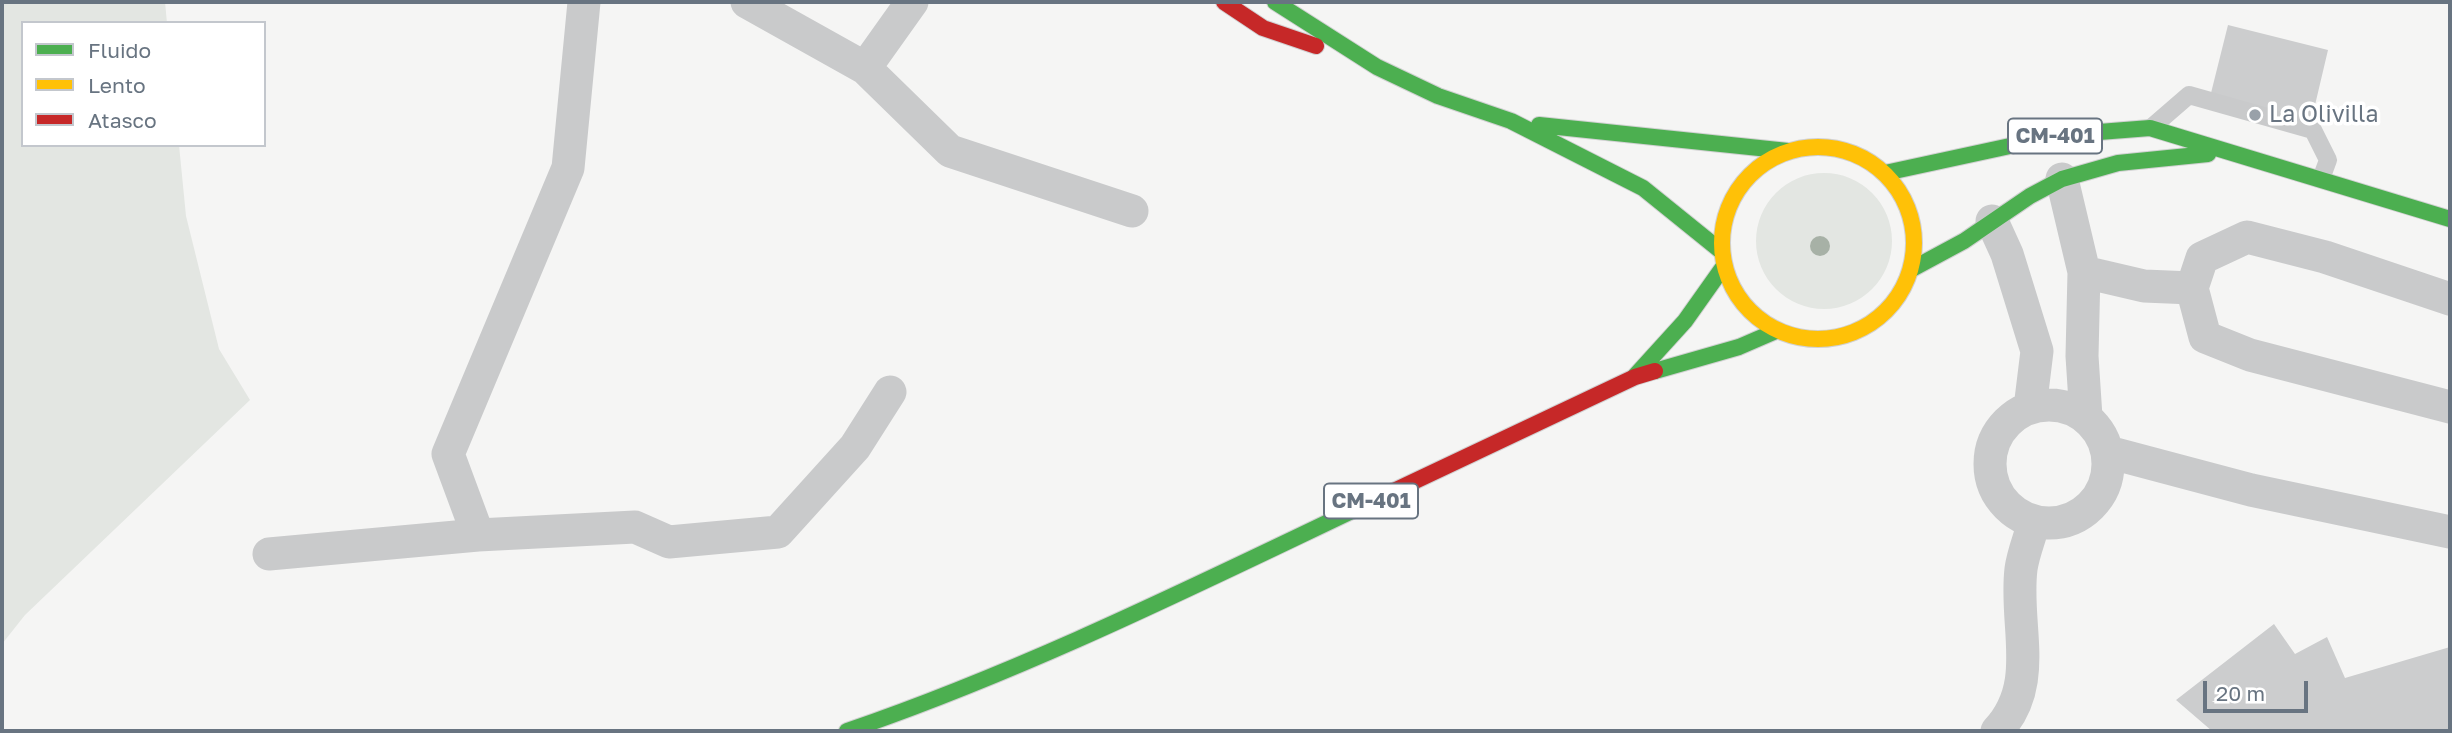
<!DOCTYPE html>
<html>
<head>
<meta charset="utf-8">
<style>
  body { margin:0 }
  #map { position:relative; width:2452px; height:733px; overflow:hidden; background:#f5f5f4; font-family:"Golos Text",sans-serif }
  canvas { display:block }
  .frame { position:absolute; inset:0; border:4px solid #687481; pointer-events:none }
  .legend { position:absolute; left:21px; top:21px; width:245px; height:126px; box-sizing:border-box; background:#fff; border:2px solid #c3c7cd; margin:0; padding:9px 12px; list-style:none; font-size:21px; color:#687481 }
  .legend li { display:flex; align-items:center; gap:14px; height:35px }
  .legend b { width:35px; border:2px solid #c3c7cd }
  .scale { position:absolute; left:2203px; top:681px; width:105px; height:32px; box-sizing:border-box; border:4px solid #687481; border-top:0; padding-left:9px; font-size:21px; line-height:24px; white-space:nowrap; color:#687481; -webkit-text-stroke:5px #fff; paint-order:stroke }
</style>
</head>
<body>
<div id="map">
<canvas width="2452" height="733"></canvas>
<div class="frame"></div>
<ul class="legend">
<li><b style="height:9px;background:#4caf50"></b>Fluido</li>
<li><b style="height:9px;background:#ffc107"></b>Lento</li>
<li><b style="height:9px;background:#c62828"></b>Atasco</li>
</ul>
<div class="scale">20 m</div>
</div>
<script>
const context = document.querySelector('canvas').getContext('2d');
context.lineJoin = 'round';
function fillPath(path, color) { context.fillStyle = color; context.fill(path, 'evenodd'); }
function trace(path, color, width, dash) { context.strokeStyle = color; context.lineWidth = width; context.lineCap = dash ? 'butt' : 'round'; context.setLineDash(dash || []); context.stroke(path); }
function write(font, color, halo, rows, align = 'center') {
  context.font = font + ' "Golos Text",sans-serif'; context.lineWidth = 7; context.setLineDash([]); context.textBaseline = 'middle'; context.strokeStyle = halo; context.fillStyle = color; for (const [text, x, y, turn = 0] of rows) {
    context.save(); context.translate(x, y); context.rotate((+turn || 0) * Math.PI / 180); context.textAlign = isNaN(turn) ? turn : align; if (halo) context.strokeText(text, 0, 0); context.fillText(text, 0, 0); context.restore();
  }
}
fillPath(new Path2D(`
  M2 2H165L167 23H23V145H179L186 216 219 349 250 400 25 615 2 644Z
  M1756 241a68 68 0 1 1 136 0a68 68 0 1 1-136 0Z`), '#e3e6e2');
fillPath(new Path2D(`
  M2228 25 2328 50 2311 122 2210 97Z
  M2274 624 2295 654 2327 637 2345 678 2450 647V731H2212L2176 700Z`), '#cccdce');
const fast = new Path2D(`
  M1275 2 1377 67 1438 96 1511 121 1643 188 1721 251
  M1539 125 1788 151
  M1885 173 2061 135 2150 128 2450 219
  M1912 269 1964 241 2030 196 2062 179 2118 163 2208 154
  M1655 371 1739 347 1776 331
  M1635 376 1685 321 1724 266
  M847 731C1031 668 1204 581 1379 498`);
const slow = new Path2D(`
  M1722 243a96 96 0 1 1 192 0a96 96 0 1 1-192 0Z`);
const jam = new Path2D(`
  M1224 2 1263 28 1316 46
  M1379 498 1635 377 1655 371`);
trace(fast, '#d1d1d2', 18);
trace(slow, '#d1d1d2', 18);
trace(jam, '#d1d1d2', 18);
trace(new Path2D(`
  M2152 127 2189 95 2313 130 2328 160 2321 179`), '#c9cacb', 18);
trace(new Path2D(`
  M747 2 865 68 950 151 1132 211
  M865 68 912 2
  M2062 179 2084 272 2082 356 2086 417
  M1992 221 2007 254 2037 351 2030 408
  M2084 272 2144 286 2192 288 2202 258 2247 237 2325 257 2450 299
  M2192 288 2205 337 2250 355 2450 407
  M1990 464a59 59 0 1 1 118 0a59 59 0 1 1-118 0Z
  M2108 452 2251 490 2450 532
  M478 535 448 454 568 168 584 2
  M269 554 478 535 635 527 669 542 778 532 855 447 890 392
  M1997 731C2041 684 2014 626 2021 569 2023 554 2030 537 2034 522`), '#c9cacb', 33);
trace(fast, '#4caf50', 16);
trace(slow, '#ffc107', 16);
trace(jam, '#c62828', 16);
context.fillStyle = '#a7b1a6';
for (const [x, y] of [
  [1820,246]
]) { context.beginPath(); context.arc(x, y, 10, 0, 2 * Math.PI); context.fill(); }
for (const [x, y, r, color] of [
  [2255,115,7,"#99a1a9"]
]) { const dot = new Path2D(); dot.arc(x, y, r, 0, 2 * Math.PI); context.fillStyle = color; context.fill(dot); trace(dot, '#fff', 2.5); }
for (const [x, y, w] of [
  [2055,136,94],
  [1371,501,94]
]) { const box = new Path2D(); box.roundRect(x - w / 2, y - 17.5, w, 35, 5); context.fillStyle = '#fff'; context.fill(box); trace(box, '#687481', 2); }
write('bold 21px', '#687481', null, [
  ["CM-401",2055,136],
  ["CM-401",1371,501]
]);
write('23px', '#687481', '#fff', [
  ["La Olivilla",2269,115]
], 'left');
</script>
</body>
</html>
